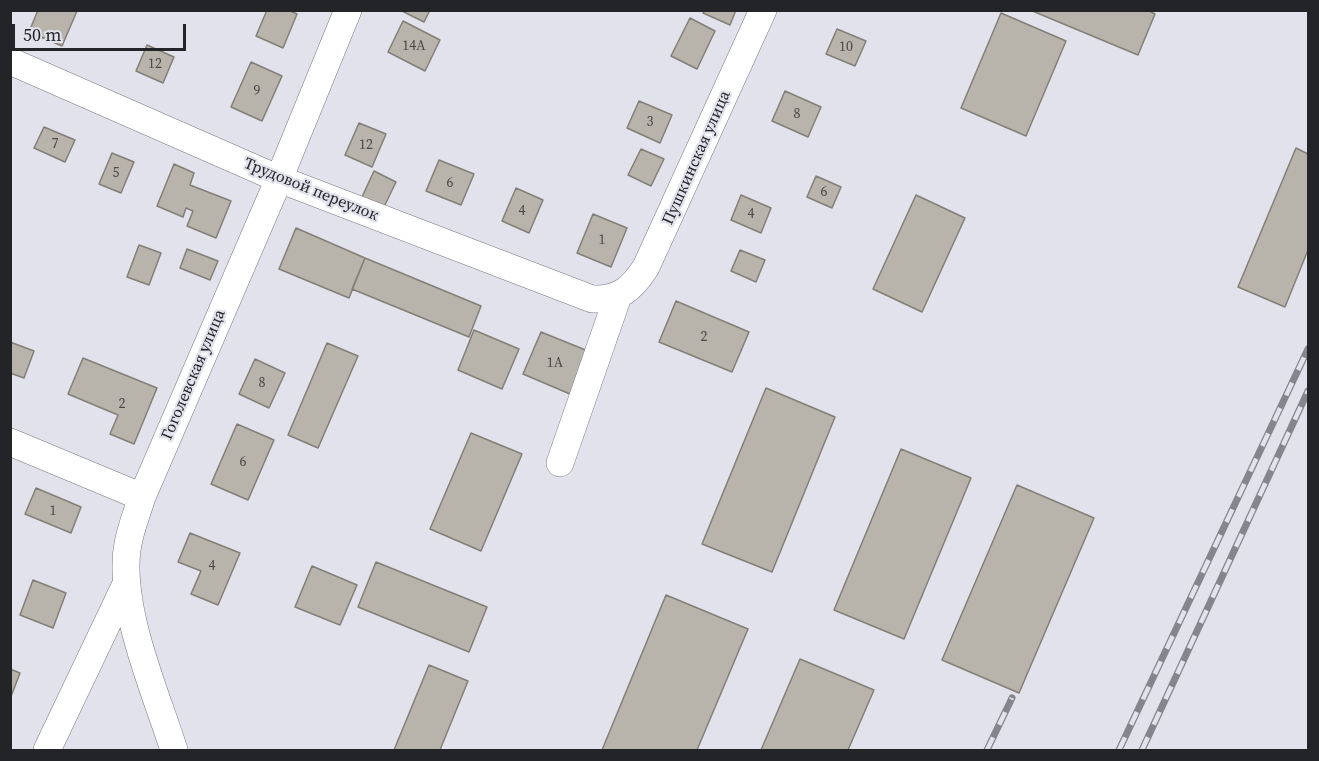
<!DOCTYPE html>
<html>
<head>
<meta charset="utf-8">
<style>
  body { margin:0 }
  #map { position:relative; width:1319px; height:761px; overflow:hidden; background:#e1e2ec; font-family:"Source Serif 4",serif }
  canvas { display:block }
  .frame { position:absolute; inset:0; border:12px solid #232427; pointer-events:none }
  .scale { position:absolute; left:12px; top:24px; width:174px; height:27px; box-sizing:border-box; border:3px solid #232427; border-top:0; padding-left:8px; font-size:18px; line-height:21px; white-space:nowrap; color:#232427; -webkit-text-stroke:4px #e1e2ec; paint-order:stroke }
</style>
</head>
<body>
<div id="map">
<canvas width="1319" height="761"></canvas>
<div class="frame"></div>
<div class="scale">50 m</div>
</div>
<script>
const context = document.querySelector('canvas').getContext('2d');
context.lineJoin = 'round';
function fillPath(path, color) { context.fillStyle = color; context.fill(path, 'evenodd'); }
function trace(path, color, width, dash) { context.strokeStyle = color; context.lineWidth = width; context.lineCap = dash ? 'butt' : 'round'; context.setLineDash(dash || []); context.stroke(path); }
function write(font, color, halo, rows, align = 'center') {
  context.font = font + ' "Source Serif 4",serif'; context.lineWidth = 4.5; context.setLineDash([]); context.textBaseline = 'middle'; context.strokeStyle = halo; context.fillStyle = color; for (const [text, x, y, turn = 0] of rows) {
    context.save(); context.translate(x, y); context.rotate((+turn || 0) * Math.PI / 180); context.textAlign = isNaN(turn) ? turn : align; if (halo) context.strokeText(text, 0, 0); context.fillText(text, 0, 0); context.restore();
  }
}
const building = new Path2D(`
  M38 10 77 11 62 46 29 32Z
  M267 10H288L297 14 283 48 256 36Z
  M400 10H430L424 22Z
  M705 10H736L730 25 703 13Z
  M1030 10H1147L1155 14 1138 55Z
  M1001 13 1066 41 1026 136 961 108Z
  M690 18 715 31 697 69 671 56Z
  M403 21 440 40 425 71 388 52Z
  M837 29 866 41 855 66 826 54Z
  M147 45 174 57 163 83 136 71Z
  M251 62 282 76 262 121 231 107Z
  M785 91 821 107 808 137 772 121Z
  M639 101 672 115 660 143 627 128Z
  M359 123 386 134 372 167 345 155Z
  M44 127 75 140 65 162 34 148Z
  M1296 148 1308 154V250L1285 307 1238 287Z
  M641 149 664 159 651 186 628 175Z
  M112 153 134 162 121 193 99 184Z
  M439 160 474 174 461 205 426 191Z
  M174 164 194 173 190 185 231 201 216 238 187 226 193 211 186 208 183 217 157 206Z
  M374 171 396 182 383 209 361 199Z
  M816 176 841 187 832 208 807 197Z
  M516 188 543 200 529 233 502 221Z
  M741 195 771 208 761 233 731 220Z
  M916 195 965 218 922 312 873 289Z
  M593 214 627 228 611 267 577 253Z
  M296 228 365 258 349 298 279 269Z
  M139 245 161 253 149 285 127 277Z
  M187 249 218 261 210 280 180 268Z
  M740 250 765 260 756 282 731 271Z
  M365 258 481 306 469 337 352 289Z
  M676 301 749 332 732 372 659 342Z
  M474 330 519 349 502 389 458 370Z
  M541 332 588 351 570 394 523 374Z
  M10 342 34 351 24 378 10 373Z
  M327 343 358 356 318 448 288 435Z
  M83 358 157 388 134 444 110 434 118 415 68 394Z
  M255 359 285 373 269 408 239 394Z
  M766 388 835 417 772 572 702 544Z
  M237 424 274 440 248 500 211 484Z
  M471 433 522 454 481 551 430 529Z
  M901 449 971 478 904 639 834 610Z
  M1017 485 1094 518 1019 693 942 660Z
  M36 488 81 507 71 533 25 514Z
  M190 533 240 553 218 605 191 594 201 571 178 562Z
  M376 562 487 607 469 652 358 607Z
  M312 566 357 585 340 625 295 607Z
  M33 580 66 593 53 628 20 615Z
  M666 595 748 629 697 750H602Z
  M800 659 874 690 848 750H761Z
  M429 665 468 681 440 750H394Z
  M10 669 20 673 10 699Z`);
fillPath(building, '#b9b4ab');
trace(building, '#837f76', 1.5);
const minor = new Path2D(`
  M10 61 279 179 592 299C619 300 632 289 646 267L763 10
  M10 442 142 497
  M560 463 618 296
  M47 750 126 584
  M174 750C156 694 125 623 126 564 126 540 135 519 142 497L279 179 348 10`);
trace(minor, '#787982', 28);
trace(minor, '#fff', 27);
const rail = new Path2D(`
  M987 750 1012 698
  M1119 750 1308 349
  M1142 750 1308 391`);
trace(rail, '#85868d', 7);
trace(rail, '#e1e2ec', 4.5, [14]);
write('14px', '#484848', null, [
  ["14А",414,46],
  ["10",846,47],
  ["12",155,64],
  ["9",257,91],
  ["8",797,114],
  ["3",650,122],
  ["7",55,144],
  ["12",366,145],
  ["5",116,173],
  ["6",450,183],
  ["6",824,192],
  ["4",522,211],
  ["4",751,214],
  ["1",602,240],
  ["2",704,337],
  ["1А",555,363],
  ["8",262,383],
  ["2",122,404],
  ["6",243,462],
  ["1",53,511],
  ["4",212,566]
]);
write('16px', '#232427', '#e1e2ec', [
  ["Пушкинская улица",697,158,-66],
  ["Трудовой переулок",311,190,22],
  ["Гоголевская улица",194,375,-67]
]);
</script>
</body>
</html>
